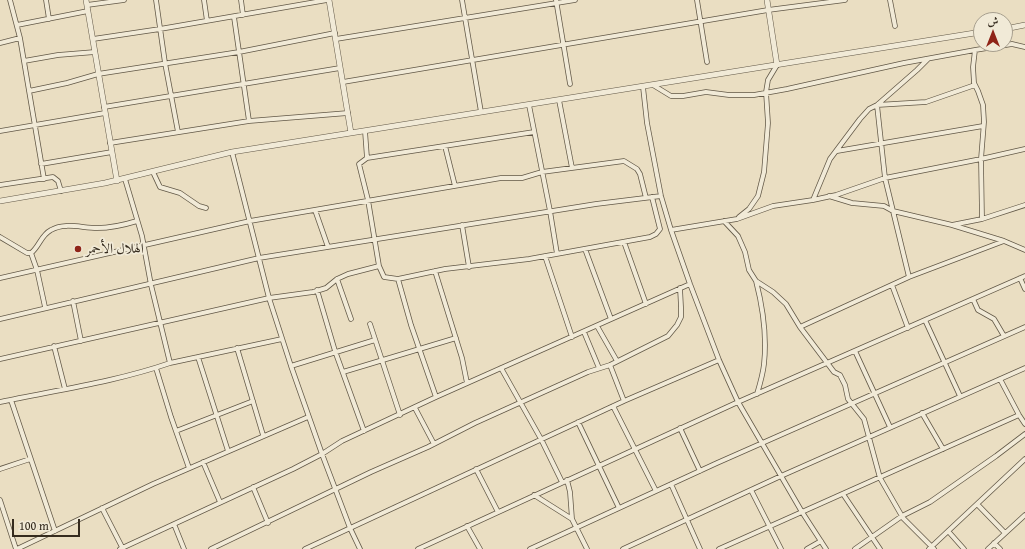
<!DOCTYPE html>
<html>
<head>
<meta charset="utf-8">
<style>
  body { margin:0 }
  #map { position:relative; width:1025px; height:549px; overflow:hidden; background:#eadec2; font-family:"Gentium Book Plus",Amiri,serif }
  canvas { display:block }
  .north { position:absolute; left:973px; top:12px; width:40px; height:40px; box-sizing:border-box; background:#f1ead7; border:1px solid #a69e8d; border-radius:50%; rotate:0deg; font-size:11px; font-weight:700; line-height:16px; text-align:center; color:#352b1e }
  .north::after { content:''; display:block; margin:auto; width:14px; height:18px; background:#8f2418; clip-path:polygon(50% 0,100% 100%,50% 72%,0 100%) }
  .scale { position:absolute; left:12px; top:519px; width:68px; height:18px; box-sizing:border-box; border:2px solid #352b1e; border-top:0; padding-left:5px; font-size:12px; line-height:14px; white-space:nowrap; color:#352b1e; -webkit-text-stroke:3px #f1ead7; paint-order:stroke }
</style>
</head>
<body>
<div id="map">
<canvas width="1025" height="549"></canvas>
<div class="north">ش</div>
<div class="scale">100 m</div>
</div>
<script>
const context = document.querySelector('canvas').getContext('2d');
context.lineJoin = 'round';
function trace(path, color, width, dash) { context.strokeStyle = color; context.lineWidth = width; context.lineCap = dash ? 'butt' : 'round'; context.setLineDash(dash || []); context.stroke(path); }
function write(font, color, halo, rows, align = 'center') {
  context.font = font + ' "Gentium Book Plus",Amiri,serif'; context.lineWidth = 3.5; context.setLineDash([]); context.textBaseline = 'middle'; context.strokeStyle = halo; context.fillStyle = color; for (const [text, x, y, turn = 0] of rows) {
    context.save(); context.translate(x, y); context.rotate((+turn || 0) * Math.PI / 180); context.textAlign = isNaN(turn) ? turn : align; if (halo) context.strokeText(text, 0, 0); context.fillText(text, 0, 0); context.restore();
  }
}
const minor = new Path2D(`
  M10 0 20 38 44 179
  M46 0 49 19
  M156 0 165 63 178 132
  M204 0 207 21
  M241 0 243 15
  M462 0 481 112
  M556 0 570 84
  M697 0 707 62
  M890 0 895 26
  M87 5 124 0
  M234 17 249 121
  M17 25 88 11
  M93 39 160 29 327 0
  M336 39 575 0
  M0 43 20 38
  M975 50 973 67 974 83 978 91 983 105 984 122 981 159 982 219
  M24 61 58 55 95 52
  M343 82 768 10 845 0
  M653 85 671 96H683L706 92 729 95H754L787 89 904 63 975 50 1012 44 1025 47
  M643 87 647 123 661 196 671 230 690 284 719 360 738 402 802 512 826 549
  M29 91 67 83 98 74 239 52 335 33
  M559 100 572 168
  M529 105 550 211 557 254
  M104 107 340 68
  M0 131 105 113
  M365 131 367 158
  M110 143 249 121 348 113
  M445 146 455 186
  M837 151 983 126
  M232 152 269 298 291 366 322 454 350 528 360 549
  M41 164 112 152
  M153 172 160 187 180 193 199 206 206 208
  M125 179 142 236 151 285 170 363
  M0 185 53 177 58 181 61 191
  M829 196 852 203 884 206 893 211 952 225 1004 241 1025 250
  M813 200 830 159 860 119 869 109 877 105 917 70 928 59
  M315 210 328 247
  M739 217 749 209 758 196 764 172 768 123 766 92 768 80 777 65
  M724 221 738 236 745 252 749 270 756 281 773 292 786 304 800 327 834 372 840 375 845 385 848 399 864 419 880 478 903 518 934 549
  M462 225 469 267
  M952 225 982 219 1025 205
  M671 230 737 219 773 206 813 200 836 195 885 178 981 159 1025 149
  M0 237 27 253H31C39 247 41 235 51 230 64 222 82 228 97 228 111 228 124 225 137 221
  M624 242 646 304
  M585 249 611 319
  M31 253 37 270 45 307
  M545 256 572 337
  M379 266 368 200 359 164 367 158 534 132
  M435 271 462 358 467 383
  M909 277 885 178 877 105 926 102 975 85
  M0 278 250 221 501 178H522L542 172 624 161 637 169 640 174 646 198
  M1020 278 1025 289
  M337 279 351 319
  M398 279 411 325 436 397
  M756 281C763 308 767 336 764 364 763 374 760 384 757 394
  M892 285 908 328
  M317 290 335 351 364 431
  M973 299 978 310 994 319 1004 336
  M73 301 81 341
  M0 319 259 258 596 204 661 196
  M925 320 960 396
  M370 324 400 415
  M597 326 617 361
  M800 327 909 277 1004 241
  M584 332 599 368
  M54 346 65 389
  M237 348 263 435
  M855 351 890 427
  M198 357 228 451
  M0 359 269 298 313 292 326 288 337 279 348 274 379 266 384 277 398 279 445 269 529 259 650 237 656 234 660 229 652 197
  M610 365 624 401
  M291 366 375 340
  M156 368 171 417 189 468
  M501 368 541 439 562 482
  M343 372 456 338
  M1000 379 1019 415 1025 424
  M11 400 55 531
  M0 402C57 390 115 382 170 363L282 339
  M613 406 656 491
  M415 408 434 444
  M922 413 943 449
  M578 422 619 508
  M680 428 700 471
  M176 431 253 401
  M203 462 220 502
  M0 469 30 459
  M476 469 498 512
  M567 480 570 492 572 519 587 549
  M671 484 700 549
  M253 487 268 523
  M751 490 781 549
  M843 494 880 549
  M534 495 572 519
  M0 500 16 549
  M977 504 1005 533
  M102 508 123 549
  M174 524 184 549
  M467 526 480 549
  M948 531 964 549
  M994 543 1000 549
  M17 549 153 484 308 417
  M120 549 293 469 322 454 342 441 436 397 690 284
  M211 549 371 472 428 447 475 423 588 372 610 365 668 336 677 325 681 317V307L680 288
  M305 549 624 401 719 360
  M418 549 738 402 1025 276
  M530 549 717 463 1025 327
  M623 549 781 476 1025 368
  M719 549 1019 415
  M807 549 821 541
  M855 549 902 516 930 502 996 456 1025 434
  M929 549 1025 459
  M988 549 1025 515`);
const tertiary = new Path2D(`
  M86 0 117 181
  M329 0 351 133
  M767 0 777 65
  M1005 29 1025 25
  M0 201 105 183 232 152 981 32`);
trace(minor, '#625847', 5.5);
trace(tertiary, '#625847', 6);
trace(minor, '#f1ead7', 4);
trace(tertiary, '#f1ead7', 5);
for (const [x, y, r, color] of [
  [78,249,4,"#8f2418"]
]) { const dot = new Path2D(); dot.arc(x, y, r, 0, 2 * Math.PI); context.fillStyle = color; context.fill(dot); trace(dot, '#f1ead7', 1.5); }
write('14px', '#352b1e', '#f1ead7', [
  ["الهلال الأحمر",86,249]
], 'left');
</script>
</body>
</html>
